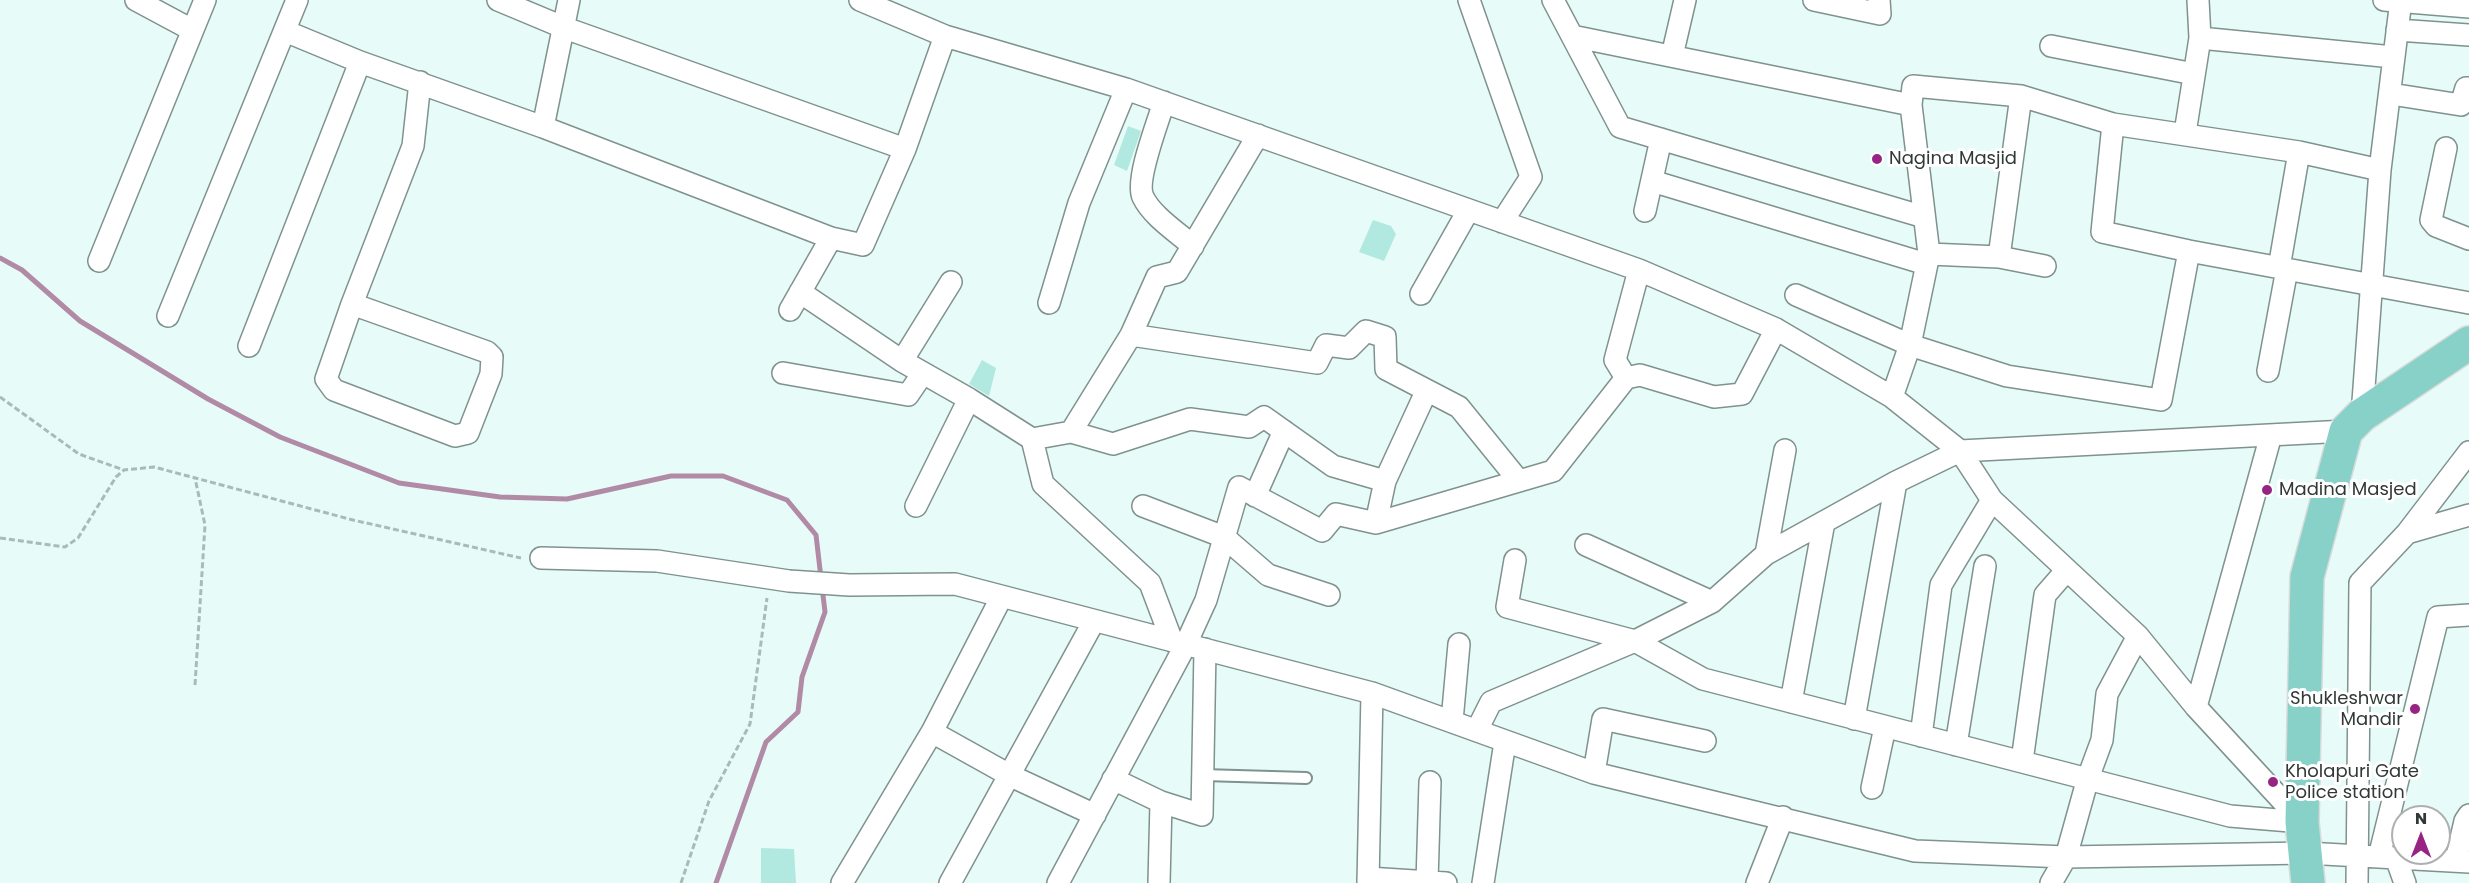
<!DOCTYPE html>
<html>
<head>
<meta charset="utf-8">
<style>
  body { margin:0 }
  #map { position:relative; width:2469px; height:883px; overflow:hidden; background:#e7fcf8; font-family:Poppins,sans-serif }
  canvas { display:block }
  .north { position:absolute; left:2391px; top:805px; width:60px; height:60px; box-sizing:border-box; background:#fff; border:2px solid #adb0af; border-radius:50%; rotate:0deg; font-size:16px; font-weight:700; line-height:24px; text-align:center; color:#313937 }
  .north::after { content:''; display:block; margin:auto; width:21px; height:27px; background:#972483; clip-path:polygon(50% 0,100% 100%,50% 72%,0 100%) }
</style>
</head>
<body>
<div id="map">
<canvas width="2469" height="883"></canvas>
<div class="north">N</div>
</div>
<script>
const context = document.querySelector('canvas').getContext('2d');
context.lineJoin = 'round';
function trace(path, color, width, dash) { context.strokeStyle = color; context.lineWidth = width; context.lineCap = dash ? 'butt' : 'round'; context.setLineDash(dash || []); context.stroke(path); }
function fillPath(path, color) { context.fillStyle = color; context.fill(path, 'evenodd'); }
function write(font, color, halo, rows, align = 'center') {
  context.font = font + ' Poppins,sans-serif'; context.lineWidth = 6; context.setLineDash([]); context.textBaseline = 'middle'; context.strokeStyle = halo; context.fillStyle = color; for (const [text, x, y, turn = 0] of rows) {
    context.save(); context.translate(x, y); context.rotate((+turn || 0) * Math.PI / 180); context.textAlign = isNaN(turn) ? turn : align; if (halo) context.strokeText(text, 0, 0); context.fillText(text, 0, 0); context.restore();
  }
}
trace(new Path2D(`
  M0 258 22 270 80 321 208 399 280 437 399 483 500 497 567 499 671 476H723L787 500 816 535 821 578
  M716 883 766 742 798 712 802 677 825 612 822 587`), '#b18ba6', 5);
fillPath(new Path2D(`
  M1128 126 1141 131 1127 171 1114 165Z
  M1373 220 1391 226 1396 234 1384 261 1359 252Z
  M982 360 996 368 989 396 969 384Z
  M761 848 794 849 796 883H761Z`), '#b1e9e0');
const lane = new Path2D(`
  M1203 775 1306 778`);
const street = new Path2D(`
  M136 0 192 30
  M498 0 565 28 905 149
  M860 0 945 36 1126 89 1639 270 1776 329 1892 397 1960 451 1992 500 2138 636 2196 707 2302 822
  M1469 0 1531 177 1502 222
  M1553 0 1620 127 1924 217
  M1814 0 1880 14 1879 0
  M2384 0 2469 7
  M2397 30 2469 35
  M285 31 360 62 543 127 831 238 863 245 905 149 945 36
  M1572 36 1911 105 1913 86 2021 96 2113 124 2299 152 2380 170
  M2200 38 2393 57
  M2051 46 2194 74
  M1672 56 1685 0
  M2391 94 2461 105 2466 88H2469
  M1164 102C1158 122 1135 180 1143 197 1152 216 1177 232 1193 246
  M2113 124 2102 232 2189 251 2469 303
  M543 127 569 0
  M2185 133 2200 38 2198 0
  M2446 148 2431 220 2436 226 2469 239
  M1652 181 1926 264
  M1645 211 1661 139
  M1929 254 1999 257 2045 266
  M1999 257 2021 96
  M99 261 205 0
  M2279 268 2299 152
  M800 292 902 361 969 399 1032 439 1043 484 1150 583 1172 641
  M1421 294 1468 211
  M1796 295 1910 345 2007 376 2161 400 2189 251
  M1049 303 1079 203 1126 89
  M352 304 487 352 492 357 491 374 468 433 455 436 334 390 326 379 352 304 413 146 420 82
  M790 310 831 238
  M168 316 297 0
  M1131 335 1317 363 1326 345 1349 348 1366 331 1385 337 1386 369 1459 407 1519 481
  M249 346 360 62
  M902 361 951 282
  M2268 371 2287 269
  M783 373 908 395 923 373
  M1626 378 1615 360 1639 270
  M1892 397 1910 345 1929 254 1911 105
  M2362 415 2380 170 2401 0
  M1071 432 1113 444 1190 419 1249 427 1264 417 1333 466 1385 481
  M1032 439 1071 432 1131 335 1157 277 1177 272 1258 135
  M1255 496 1284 431
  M916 506 969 399
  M1143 506 1224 537 1268 575 1329 595
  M1376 523 1385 481 1426 392
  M2407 533 2469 515
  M1586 545 1712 602
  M1766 554 1785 450
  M541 558 657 561 789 581 849 585 955 584 1372 693 1594 773 1915 851 2066 857 2306 853 2469 862
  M1515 560 1507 607 1635 641 1703 679 2230 816 2302 822
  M1791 702 1824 522
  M2196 707 2271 435
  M1854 719 1896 482
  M1452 721 1459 644
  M1477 730 1491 702 1635 641 1712 602 1766 554 1896 482 1960 451 2346 431
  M932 732 1011 776 1095 815
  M1921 736 1941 585 1992 500
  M1956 745 1985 566
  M2022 761 2045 595 2066 571
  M1594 773 1603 719 1705 741
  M1113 779 1161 802 1202 815 1205 649
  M1872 788 1885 727
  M2379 857 2438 617 2469 615
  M2396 858 2405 883
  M2456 860 2465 821 2469 815
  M1368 878 1446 883
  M1427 882 1430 782
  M842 883 932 732 1001 598
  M950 883 1094 621
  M1058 883 1185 646 1206 600 1239 487 1322 531 1336 514 1376 523 1553 471 1626 378 1640 375 1714 397 1742 394 1776 329
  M1159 883 1161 802
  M1368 883 1372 693
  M1483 883 1505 742
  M1757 883 1783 817
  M2051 883 2066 857 2088 778 2102 740 2107 694 2138 636
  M2357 883 2360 583 2407 533 2469 452`);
const primary = new Path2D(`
  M2308 883 2302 822 2307 577 2346 431 2362 415 2469 343`);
trace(lane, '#7f928e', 14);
trace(street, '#7f928e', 24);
trace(primary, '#dadbdb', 36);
trace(new Path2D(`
  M0 397 79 454 124 470
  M0 538 65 547 78 538 116 477 124 470 154 467 353 520 521 558
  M195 685 205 525 195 478
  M681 883 709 801 750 724 767 598`), '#aabab7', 3, [6, 3]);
trace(lane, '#fff', 10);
trace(street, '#fff', 21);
trace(primary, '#88d1c9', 33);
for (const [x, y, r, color] of [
  [1877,159,6,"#972483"],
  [2267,490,6,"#972483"],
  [2415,709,6,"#972483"],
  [2273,782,6,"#972483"]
]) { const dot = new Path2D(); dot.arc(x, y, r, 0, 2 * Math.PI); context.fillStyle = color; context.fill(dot); trace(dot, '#fff', 2); }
write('18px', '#313937', '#fff', [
  ["Nagina Masjid",1889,159],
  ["Madina Masjed",2279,490],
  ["Shukleshwar",2403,699,"right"],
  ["Mandir",2403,720,"right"],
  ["Kholapuri Gate",2285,772],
  ["Police station",2285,793]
], 'left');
</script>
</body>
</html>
